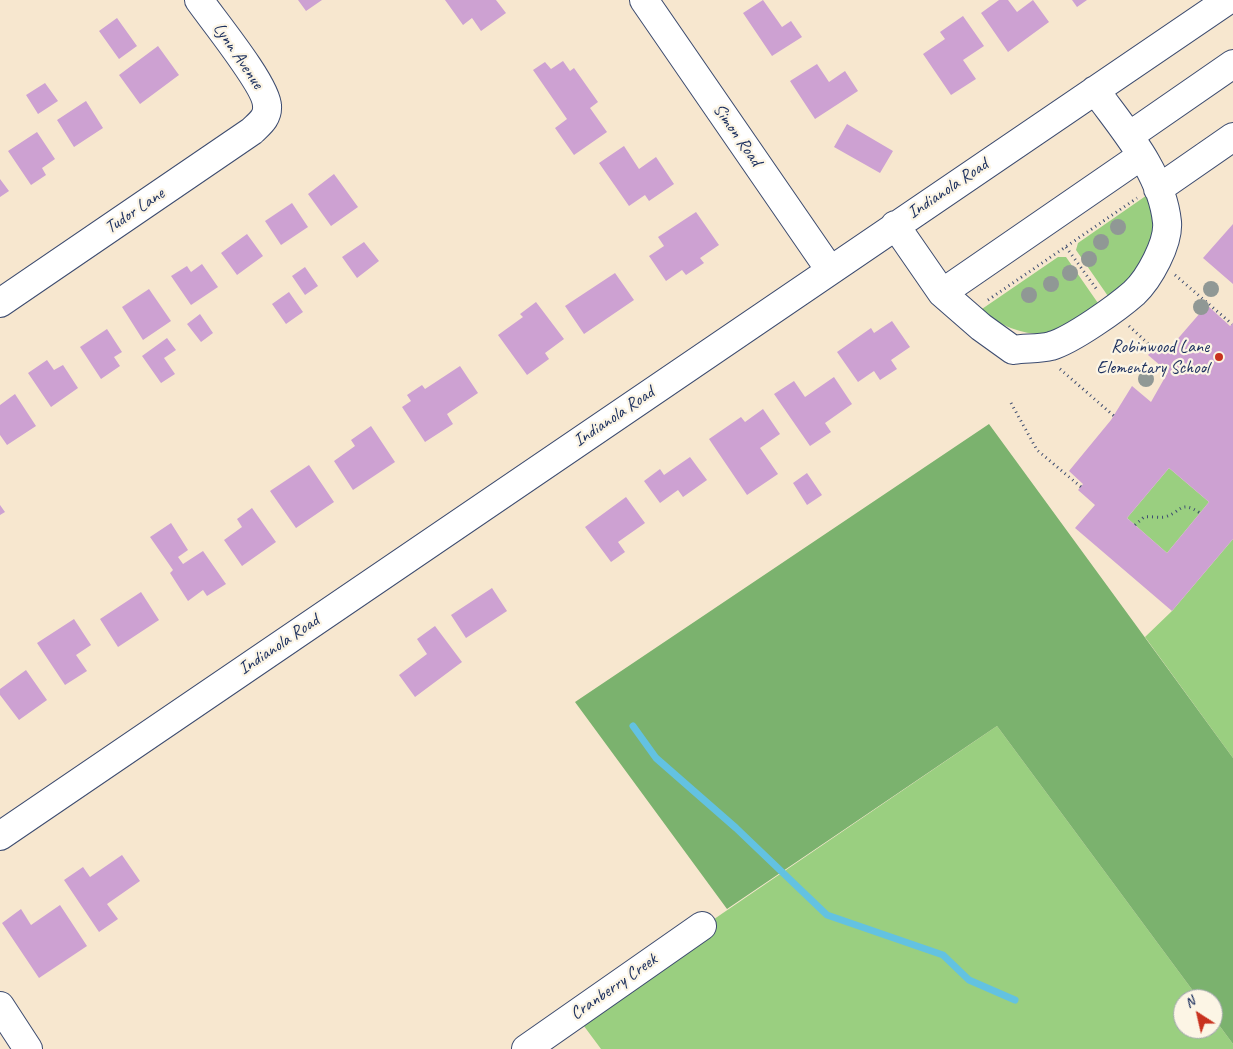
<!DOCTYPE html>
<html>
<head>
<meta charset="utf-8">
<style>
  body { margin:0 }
  #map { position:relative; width:1233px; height:1049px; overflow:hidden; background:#f7e7cf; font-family:Caveat,sans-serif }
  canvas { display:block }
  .north { position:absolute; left:1173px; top:989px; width:50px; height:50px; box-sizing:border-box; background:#fcf5e5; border:1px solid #a2a6af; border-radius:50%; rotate:325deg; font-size:14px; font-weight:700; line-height:20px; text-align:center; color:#1b2f5e }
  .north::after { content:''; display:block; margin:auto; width:18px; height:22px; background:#c8321e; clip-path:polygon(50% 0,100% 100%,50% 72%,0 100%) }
</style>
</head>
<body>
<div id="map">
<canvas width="1233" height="1049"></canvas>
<div class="north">N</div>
</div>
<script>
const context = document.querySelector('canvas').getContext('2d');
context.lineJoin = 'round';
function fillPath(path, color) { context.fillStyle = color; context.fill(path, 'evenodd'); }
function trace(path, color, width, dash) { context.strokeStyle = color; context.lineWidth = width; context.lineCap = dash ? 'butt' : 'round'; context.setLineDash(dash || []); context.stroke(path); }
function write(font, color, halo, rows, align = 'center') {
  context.font = font + ' Caveat,sans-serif'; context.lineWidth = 4.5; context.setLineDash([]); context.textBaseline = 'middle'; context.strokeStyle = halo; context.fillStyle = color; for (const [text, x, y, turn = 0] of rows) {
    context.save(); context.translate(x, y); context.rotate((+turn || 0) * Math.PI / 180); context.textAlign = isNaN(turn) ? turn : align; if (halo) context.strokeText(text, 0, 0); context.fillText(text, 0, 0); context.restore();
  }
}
fillPath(new Path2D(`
  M1150 193C1160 246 1145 263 1110 299L1076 250 1078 243Z
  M1058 257H1066L1100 306C1087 314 1074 324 1059 330 1032 341 1002 326 979 311Z
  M1169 468 1209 502 1167 553 1127 518Z
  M1233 539V758L1145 637 1172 611Z
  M997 726 1199 999H1183V1029H1213V1017L1233 1044V1049H601L575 1014Z`), '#9acf80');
fillPath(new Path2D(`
  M989 424 1233 758V1044L1213 1017V999H1199L997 726 727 909 575 702Z`), '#7bb26e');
trace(new Path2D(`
  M633 726 656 758 736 828 827 915 943 955 969 980 1015 1000`), '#63c2e1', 7);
fillPath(new Path2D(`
  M298 0H322L306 11Z
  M445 0H496L506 13 481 31 472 18 463 25Z
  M763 0 782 27 791 21 802 37 772 56 743 13Z
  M999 0H1008L1017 12 1033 0 1049 22 1008 52 981 13Z
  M1072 0H1087L1077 7Z
  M963 16 984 46 963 60 976 79 951 95 923 54 945 39 940 32Z
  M117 18 137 46 119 59 99 31Z
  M158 46 179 75 140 104 119 75Z
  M563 61 570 71 574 68 598 102 590 108 607 132 574 155 555 128 567 119 533 70 545 62 551 69Z
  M817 64 829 82 845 71 858 91 815 119 790 81Z
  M45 83 58 101 38 114 26 95Z
  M86 101 103 128 74 147 57 120Z
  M847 124 893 151 880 173 834 147Z
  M37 132 55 159 42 168 46 175 31 185 8 151Z
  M624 146 639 169 656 157 674 184 649 201 645 195 629 206 599 163Z
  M334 174 358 207 331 226 308 194Z
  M0 179 9 191 0 197Z
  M292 203 308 227 281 245 265 221Z
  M696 212 719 245 700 258 704 263 686 275 682 270 666 281 649 256 664 246 658 237Z
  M1233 224V284L1203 258Z
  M247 234 263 256 237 275 221 253Z
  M364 242 379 261 357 278 342 257Z
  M202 264 218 287 191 305 171 276 187 266 191 272Z
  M305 267 318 286 305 295 292 276Z
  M615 273 634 300 584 334 565 306Z
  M149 289 171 321 143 340 122 307Z
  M289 292 303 312 286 324 272 304Z
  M536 302 564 339 545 353 549 359 527 375 498 335 523 317 520 314Z
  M1207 305 1230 326 1233 323V539L1172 611 1075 528 1095 505 1078 490 1083 484 1069 471 1111 420 1132 386 1151 402 1168 372 1148 355 1158 344 1160 346 1162 344 1168 350ZM1169 468 1209 502 1167 553 1127 518Z
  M200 314 213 333 201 342 187 324Z
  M892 321 910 347 891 360 897 369 880 380 874 371 858 382 837 352 871 328 874 333Z
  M107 329 122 352 114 357 120 366 101 379 80 347Z
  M167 338 176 350 164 358 175 374 161 383 142 356Z
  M47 360 54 370 63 365 78 388 51 407 28 373Z
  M460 366 478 393 447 414 453 424 425 442 402 407 411 401 407 395 422 385 425 389Z
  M834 377 852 404 825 423 831 432 810 446 774 394 794 381 805 397Z
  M15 394 36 426 7 445 0 435V405Z
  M763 409 780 434 760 448 778 474 747 495 709 439 741 417 745 422Z
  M371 426 395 462 353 490 334 461 355 446 351 440Z
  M690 457 707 480 683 497 678 490 660 503 644 481 660 469 664 475Z
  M309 465 334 502 296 528 270 491Z
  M807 473 822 495 807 505 793 483Z
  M626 497 645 523 618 542 625 552 611 562 585 527Z
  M0 505 5 512 0 515Z
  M252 508 276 542 242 566 224 540 242 527 237 519Z
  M171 523 188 550 178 557 183 564 203 551 226 584 207 596 203 590 188 601 170 573 173 570 150 537Z
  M492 588 507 611 466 638 451 615Z
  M141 592 159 620 118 647 100 619Z
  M74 619 91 645 76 655 87 671 65 685 37 643Z
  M435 626 462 662 415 697 399 675 427 654 417 639Z
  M26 670 47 700 19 720 0 695V689Z
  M122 855 140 881 107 904 118 919 99 932 64 880 83 867 90 877Z
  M60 905 87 946 39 978 2 923 21 909 31 925Z`), '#cda1d2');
const minor = new Path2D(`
  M644 0 830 270
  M1129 136 1233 64
  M1158 189 1233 137
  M895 225 942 293 981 327 1013 350C1025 348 1039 349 1051 346 1072 340 1117 308 1134 293 1149 279 1169 243 1167 222 1162 172 1123 129 1095 90
  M942 293 1141 156
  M0 303 252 131C259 124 268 118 267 106 267 86 213 20 199 0
  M0 836 1228 0
  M0 1006 28 1049
  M526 1049 702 926`);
trace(minor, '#3c4b6f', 30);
trace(new Path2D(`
  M1066 247 1098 291
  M1175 275 1232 324
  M988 300 1137 198
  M1129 326 1154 349
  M1060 369 1114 416
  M1011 403 1037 450 1081 487
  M1135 525 1144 517C1151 516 1158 518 1164 517 1182 513 1179 499 1200 513`), '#3c4b6f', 3, [1, 4]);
trace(minor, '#fff', 28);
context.fillStyle = '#909895';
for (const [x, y] of [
  [1118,227],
  [1101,242],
  [1089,259],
  [1070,273],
  [1051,284],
  [1211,289],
  [1029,295],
  [1201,307],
  [1146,379]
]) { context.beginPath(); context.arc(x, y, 8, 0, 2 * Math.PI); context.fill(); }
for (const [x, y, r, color] of [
  [1219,357,5,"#c8321e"]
]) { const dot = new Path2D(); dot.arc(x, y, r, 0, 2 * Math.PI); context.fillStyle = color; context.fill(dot); trace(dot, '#fcf5e5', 2); }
write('18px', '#1b2f5e', '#fcf5e5', [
  ["Lynn Avenue",238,56,56],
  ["Simon Road",737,135,55],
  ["Indianola Road",948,189,-34],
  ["Tudor Lane",135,211,-34],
  ["Indianola Road",614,417,-34],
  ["Indianola Road",279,645,-34],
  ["Cranberry Creek",614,987,-35]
]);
write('18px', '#1b2f5e', '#fcf5e5', [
  ["Robinwood Lane",1209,347],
  ["Elementary School",1209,368]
], 'right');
</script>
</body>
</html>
